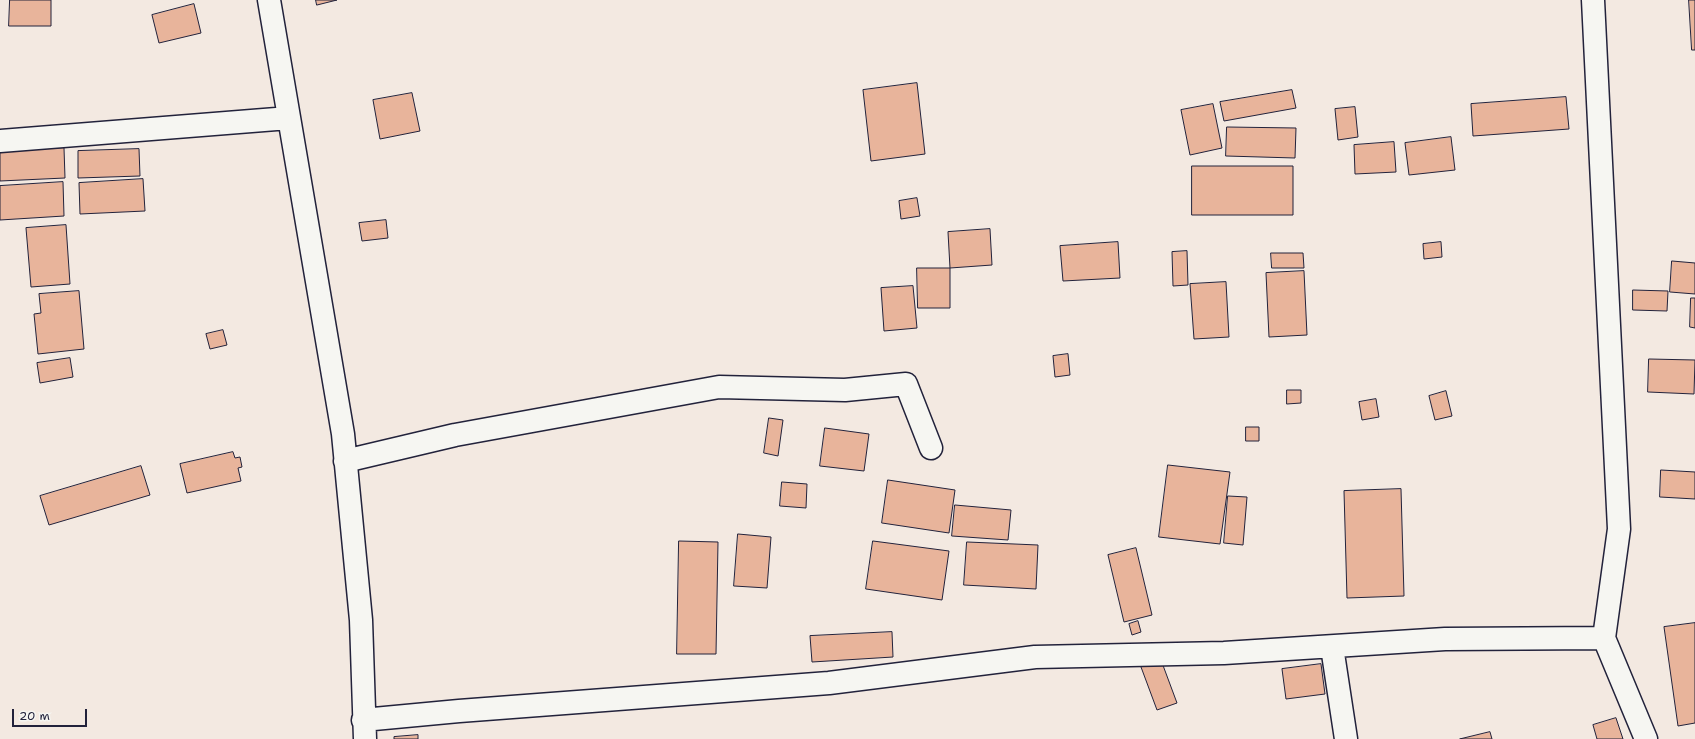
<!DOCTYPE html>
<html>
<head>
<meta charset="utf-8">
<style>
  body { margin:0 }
  #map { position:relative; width:1695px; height:739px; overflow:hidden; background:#f3e9e1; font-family:"Shantell Sans",sans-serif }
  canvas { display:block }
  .scale { position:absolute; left:12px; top:709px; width:75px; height:18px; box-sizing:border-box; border:2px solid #22223b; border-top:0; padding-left:5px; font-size:12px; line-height:14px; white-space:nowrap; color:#22223b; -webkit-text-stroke:3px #f6f6f2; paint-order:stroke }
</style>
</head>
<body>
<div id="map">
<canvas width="1695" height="739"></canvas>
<div class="scale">20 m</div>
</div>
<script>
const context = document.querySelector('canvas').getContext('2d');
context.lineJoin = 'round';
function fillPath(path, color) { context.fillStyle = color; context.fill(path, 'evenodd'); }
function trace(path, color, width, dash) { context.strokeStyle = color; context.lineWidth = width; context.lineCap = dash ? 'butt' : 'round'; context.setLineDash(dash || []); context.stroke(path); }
const building = new Path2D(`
  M10 0H51V26H9Z
  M316 0H337L317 5Z
  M1689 0H1695V50H1692Z
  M194 4 201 33 159 43 152 15Z
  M917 83 925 154 871 161 863 90Z
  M1292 90 1296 108 1224 121 1220 102Z
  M412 93 420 131 380 139 373 100Z
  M1566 97 1569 129 1473 136 1471 104Z
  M1213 104 1222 148 1190 155 1181 110Z
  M1355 107 1358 137 1338 140 1335 109Z
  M1227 127 1296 128 1295 158 1226 156Z
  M1451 137 1455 170 1409 175 1405 143Z
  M1394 142 1396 172 1355 174 1354 145Z
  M64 148 65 178 0 181V151Z
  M139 149 140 176 78 178V151Z
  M1192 166H1293V215H1192Z
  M143 179 145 211 80 214 79 183Z
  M63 182 64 216 0 220V186Z
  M917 198 920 216 901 219 899 201Z
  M386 220 388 238 362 241 359 223Z
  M66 225 70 284 31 287 26 228Z
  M990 229 992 265 950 268 948 232Z
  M1118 242 1120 278 1063 281 1060 246Z
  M1441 242 1442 257 1424 259 1423 244Z
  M1187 251 1188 285 1173 286 1172 252Z
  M1271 253H1303L1304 268H1272Z
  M1672 261 1695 263V294L1670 292Z
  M917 268H950V308H918Z
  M1304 271 1307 335 1269 337 1266 273Z
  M1226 282 1229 337 1194 339 1190 284Z
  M913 286 917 328 884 331 881 288Z
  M1633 290 1668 291 1667 311 1633 310Z
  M79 291 84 349 38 354 34 314 41 313 39 294Z
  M1691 298H1695V328L1690 327Z
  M223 330 227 345 210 349 206 334Z
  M1068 354 1070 375 1055 377 1053 356Z
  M70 358 73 377 40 383 37 363Z
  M1649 359 1695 360 1694 394 1648 392Z
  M1287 390H1301V403L1287 404Z
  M1446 391 1452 416 1435 420 1429 396Z
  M1376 399 1379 417 1362 420 1359 402Z
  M769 418 783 420 778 456 764 453Z
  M1246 427H1259V441H1246Z
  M825 428 869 434 864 471 820 466Z
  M233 452 235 458 240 457 242 467 238 468 241 481 187 493 180 464Z
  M1168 465 1230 472 1220 544 1159 537Z
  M141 466 150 495 49 525 40 496Z
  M1661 470 1695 472V499L1660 497Z
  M888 480 955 490 949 533 882 523Z
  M782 482 807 484 806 508 780 506Z
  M1401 489 1404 596 1347 598 1344 491Z
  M1228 496 1247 497 1243 545 1224 543Z
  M955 505 1011 510 1008 540 952 536Z
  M738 534 771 537 767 588 734 586Z
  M679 541 718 542 716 654H677Z
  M873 541 949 551 942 600 866 589Z
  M967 542 1038 545 1036 589 964 585Z
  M1136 548 1152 615 1124 622 1108 555Z
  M1138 621 1141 632 1132 635 1129 624Z
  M1695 623V723L1678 726 1664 627Z
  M892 632 893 657 812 662 810 636Z
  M1161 660 1177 703 1157 710 1141 667Z
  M1321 664 1325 694 1286 699 1282 669Z
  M1616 718 1623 739H1597L1593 725Z
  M1490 732 1492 739H1460Z
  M418 735V739H394V737Z`);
fillPath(building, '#e8b49b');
trace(building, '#22223b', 1);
const minor = new Path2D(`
  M269 0 343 434 361 620 365 739
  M1593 0 1619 529 1604 638
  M0 141 289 118
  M345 461 455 435 719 387 845 390 906 384 931 448
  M1332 647 1346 739
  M363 720 459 711 829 683 1035 657 1224 653 1445 639 1604 638 1646 739`);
trace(minor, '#22223b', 25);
trace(minor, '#f6f6f2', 22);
</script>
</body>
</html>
